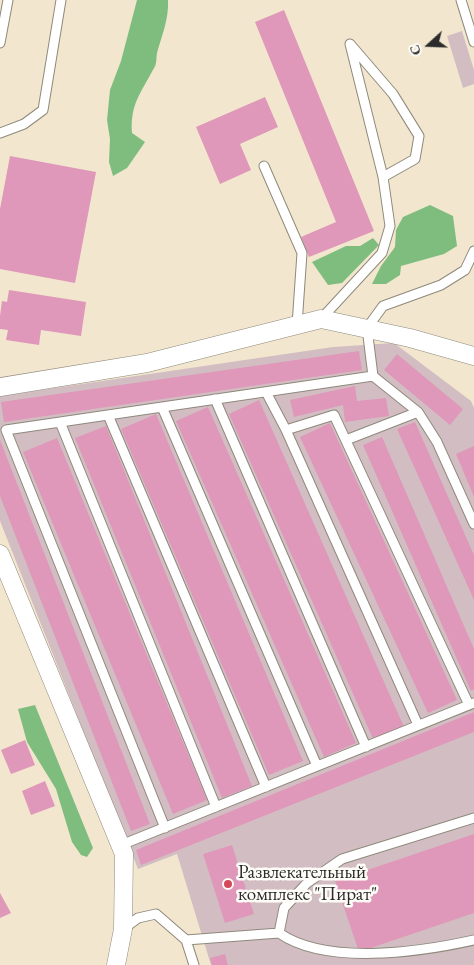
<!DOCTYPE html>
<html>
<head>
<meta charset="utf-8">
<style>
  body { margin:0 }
  #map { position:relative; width:474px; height:965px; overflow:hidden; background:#f2e7ce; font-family:"EB Garamond",serif }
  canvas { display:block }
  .north { position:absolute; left:404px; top:20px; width:50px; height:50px; -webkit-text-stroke:4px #fdfcf7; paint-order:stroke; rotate:250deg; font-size:14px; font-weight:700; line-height:20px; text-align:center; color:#2b2b2b }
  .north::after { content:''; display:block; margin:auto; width:18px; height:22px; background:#2b2b2b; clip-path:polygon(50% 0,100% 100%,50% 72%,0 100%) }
</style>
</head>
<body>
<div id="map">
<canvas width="474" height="965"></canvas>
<div class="north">С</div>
</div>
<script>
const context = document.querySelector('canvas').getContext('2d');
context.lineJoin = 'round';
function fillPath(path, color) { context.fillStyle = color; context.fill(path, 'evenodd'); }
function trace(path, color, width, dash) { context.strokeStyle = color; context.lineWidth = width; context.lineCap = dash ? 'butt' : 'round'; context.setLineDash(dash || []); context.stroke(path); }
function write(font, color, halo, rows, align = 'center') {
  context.font = font + ' "EB Garamond",serif'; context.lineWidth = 5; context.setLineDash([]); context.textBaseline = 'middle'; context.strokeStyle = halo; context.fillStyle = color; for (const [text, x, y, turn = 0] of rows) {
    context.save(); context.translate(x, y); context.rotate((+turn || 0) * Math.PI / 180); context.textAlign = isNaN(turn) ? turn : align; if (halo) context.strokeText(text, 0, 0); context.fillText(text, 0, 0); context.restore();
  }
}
fillPath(new Path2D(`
  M462 31 474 70V84L463 88 447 36Z
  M394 343 471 401 474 408V965H211L177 854 138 869 0 521V396L333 347Z`), '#d2bec2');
fillPath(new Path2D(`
  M137 0H168C169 19 162 35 157 53 156 58 157 64 154 68 141 93 130 104 132 133L145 142 127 168 113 176 109 162 110 139 107 120 110 90 121 61Z
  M430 205 453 216 457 246 444 254 401 266 400 275 386 284H372L381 266 395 247 396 230 403 217Z
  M373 238 379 245 342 283 328 285 312 262 346 246H360Z
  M35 705 93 848 87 857 81 855 72 842 56 789 27 742 18 709Z`), '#7ebd7e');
fillPath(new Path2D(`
  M284 10 374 231 309 257 301 237 336 222 255 22Z
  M265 97 278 127 240 144 251 170 220 184 196 127Z
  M10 156 96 172 75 283 0 269V209Z
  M9 290 86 302 81 336 41 330 39 345 6 340 8 330 0 329V316L2 301 7 302Z
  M359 351 362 370 4 422 1 402Z
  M397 354 463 409 450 425 384 370Z
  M355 386 357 401 386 398 389 416 345 422 343 405 294 417 290 400Z
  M259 400 404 727 374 741 229 414Z
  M208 407 356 743 324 757 176 421Z
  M156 414 303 761 269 775 121 429Z
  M415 422 474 555V600L397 429Z
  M330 423 457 700 428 713 300 437Z
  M106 426 252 786 222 798 75 438Z
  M382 437 474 649V689L471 691 363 445Z
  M57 438 207 800 173 814 23 452Z
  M0 440 150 824 131 831 0 496Z
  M474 446V497L456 454Z
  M474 712V732L141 865 136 850Z
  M25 740 35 765 11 774 1 750Z
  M45 781 55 806 31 815 22 791Z
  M474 834V913L359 952 335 881Z
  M232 845 254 914 225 923 203 854Z
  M0 893 11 913 0 918Z
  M225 954 228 965H212L210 958Z`), '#df98b9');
const service = new Path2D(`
  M461 0 474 42
  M0 43 8 0
  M0 133 24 124 43 110 61 0
  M264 166 302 253 297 325
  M321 319 382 253 390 226 383 177 415 159 419 136 393 94 350 44 383 177
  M373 376 367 328 383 306 441 285 465 270 474 251
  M266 392 286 430 418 725
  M215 399 366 747
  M162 407 317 766
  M108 415 266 787
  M60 422 216 807
  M286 430 334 415 469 705
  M346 440 418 412 437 442 474 524
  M165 828 6 430 373 376 418 412
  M121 845 474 703
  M123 929 138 918 156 914 186 940 194 965
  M279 933C325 965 416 953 474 940
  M186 940 279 933 284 908 307 883 342 859 474 818`);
const minor = new Path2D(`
  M0 387 147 363 321 319 410 338 474 356
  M0 554 124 854 123 929 116 965`);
trace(service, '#8e897c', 11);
trace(minor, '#8e897c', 19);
trace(service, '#fff', 9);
trace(minor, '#fff', 18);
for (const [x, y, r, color] of [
  [228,884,5,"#d1495b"]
]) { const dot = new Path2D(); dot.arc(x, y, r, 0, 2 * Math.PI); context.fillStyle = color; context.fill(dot); trace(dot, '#fdfcf7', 2); }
write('19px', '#2b2b2b', '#fdfcf7', [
  ["Развлекательный",238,873],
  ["комплекс \"Пират\"",238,895]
], 'left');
</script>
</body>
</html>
